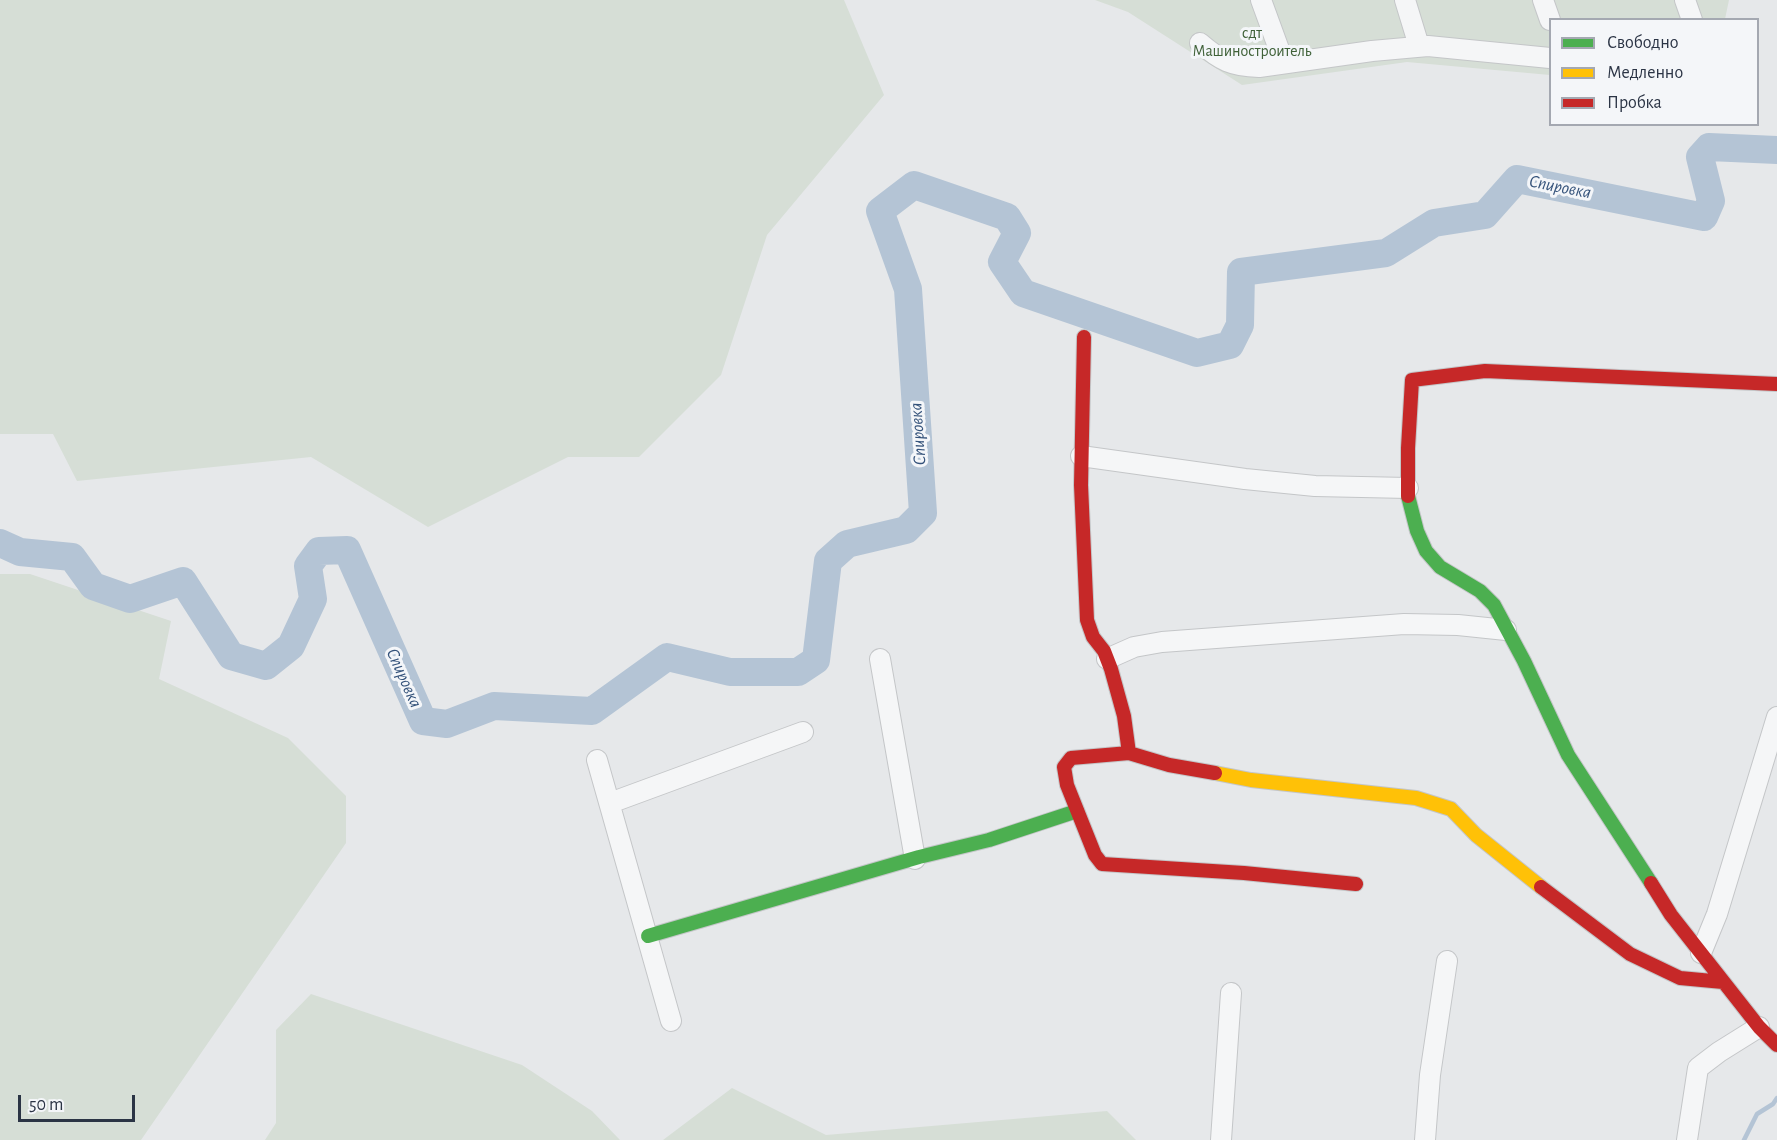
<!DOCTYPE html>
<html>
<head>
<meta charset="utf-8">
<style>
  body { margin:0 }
  #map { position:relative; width:1777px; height:1140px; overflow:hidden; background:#e6e8ea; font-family:"Alegreya Sans",sans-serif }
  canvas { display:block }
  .legend { position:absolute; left:1549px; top:18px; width:210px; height:108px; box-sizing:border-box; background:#f4f6f9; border:2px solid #a4a8b1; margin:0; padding:8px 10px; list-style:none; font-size:18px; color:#2b3445 }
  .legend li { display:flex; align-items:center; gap:12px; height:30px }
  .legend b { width:30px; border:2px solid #a4a8b1 }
  .scale { position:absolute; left:18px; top:1095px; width:117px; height:27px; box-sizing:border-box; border:3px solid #2b3445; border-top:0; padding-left:8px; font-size:18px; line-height:21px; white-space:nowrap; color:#2b3445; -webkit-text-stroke:4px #f4f6f9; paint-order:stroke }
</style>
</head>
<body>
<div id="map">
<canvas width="1777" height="1140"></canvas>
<ul class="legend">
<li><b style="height:8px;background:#4caf50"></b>Свободно</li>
<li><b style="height:8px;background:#ffc107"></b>Медленно</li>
<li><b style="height:8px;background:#c62828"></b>Пробка</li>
</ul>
<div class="scale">50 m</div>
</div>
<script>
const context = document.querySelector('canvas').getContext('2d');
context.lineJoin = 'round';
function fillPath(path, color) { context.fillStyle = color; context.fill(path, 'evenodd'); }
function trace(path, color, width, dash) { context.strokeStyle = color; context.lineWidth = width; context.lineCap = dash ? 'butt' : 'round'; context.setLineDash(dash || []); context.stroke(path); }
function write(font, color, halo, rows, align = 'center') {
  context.font = font + ' "Alegreya Sans",sans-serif'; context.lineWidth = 6; context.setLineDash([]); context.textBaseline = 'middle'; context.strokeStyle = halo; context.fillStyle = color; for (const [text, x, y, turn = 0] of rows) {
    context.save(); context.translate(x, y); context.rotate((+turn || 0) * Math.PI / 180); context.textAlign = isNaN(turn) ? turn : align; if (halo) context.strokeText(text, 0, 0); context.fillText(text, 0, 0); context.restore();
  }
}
fillPath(new Path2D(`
  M0 0H844L884 95 767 235 721 375 639 457H568L428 527 311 457 77 481 53 434H0Z
  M1095 0H1729L1725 19 1550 20V75L1407 62 1242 85 1128 12Z
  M0 574H30L171 621 159 679 288 738 346 796V843L141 1140H0Z
  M311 994 522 1065 592 1111 620 1140H265L276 1123V1030Z
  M732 1088 826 1135 1107 1111 1136 1140H663Z`), '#d6ded6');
trace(new Path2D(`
  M1744 1140 1757 1114 1773 1104 1777 1098`), '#b4c4d5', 4.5);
trace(new Path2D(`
  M0 543 20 552 72 557 93 586 130 599 183 581 231 656 266 666 291 646 313 599 308 566 319 551 347 550 423 721 447 724 494 706 592 711 667 657 730 672H798L816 660 828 561 847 544 906 530 923 513 908 289 880 211 914 185 1007 217 1017 233 1002 262 1023 293 1197 353 1230 345 1240 325 1241 272 1386 253 1434 223 1485 215 1517 179 1704 217 1711 201 1700 157 1709 147 1777 150`), '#b4c4d5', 28);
const street = new Path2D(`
  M1261 0 1284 63
  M1405 0 1419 46
  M1543 0 1550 20
  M1685 0 1692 20
  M1200 43C1221 61 1231 66 1259 67L1372 51 1428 46 1550 58
  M1081 456 1245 479 1315 486 1408 488
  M880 659 915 859
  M1107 659 1134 647 1162 642 1404 624 1458 625 1506 630
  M597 760 671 1021
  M610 803 803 732
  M1701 953 1717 914 1777 717
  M1221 1140 1231 993
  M1425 1140 1430 1075 1447 961
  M1687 1140 1698 1068 1719 1052 1759 1027`);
const fast = new Path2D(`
  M1408 496 1417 531 1426 551 1440 567 1480 591 1494 605 1524 661 1568 755 1651 883
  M648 936 919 857 989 840 1077 811`);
const slow = new Path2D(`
  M1215 773 1251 780 1416 798 1451 809 1476 835 1541 887`);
const jam = new Path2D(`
  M1084 337 1081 485 1087 620 1093 637 1104 651 1111 669 1124 716 1129 753
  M1408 496V448L1412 380 1485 371 1777 384
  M1215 773 1169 765 1129 753 1071 758 1064 767 1067 785 1095 855 1102 864 1244 873 1356 884
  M1651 883 1671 915 1759 1027 1777 1045
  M1541 887 1630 954 1680 978 1723 982`);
trace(street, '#c4c6c8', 22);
trace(fast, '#c4c6c8', 16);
trace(slow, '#c4c6c8', 16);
trace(jam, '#c4c6c8', 16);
trace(street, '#f5f6f7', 20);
trace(fast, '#4caf50', 14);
trace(slow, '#ffc107', 14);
trace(jam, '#c62828', 14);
write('16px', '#3f6138', '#f4f6f9', [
  ["сдт",1252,33],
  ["Машиностроитель",1252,51]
]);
write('italic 18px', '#34527a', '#f4f6f9', [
  ["Спировка",1560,187,11],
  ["Спировка",918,434,-94],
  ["Спировка",404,678,66]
]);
</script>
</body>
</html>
